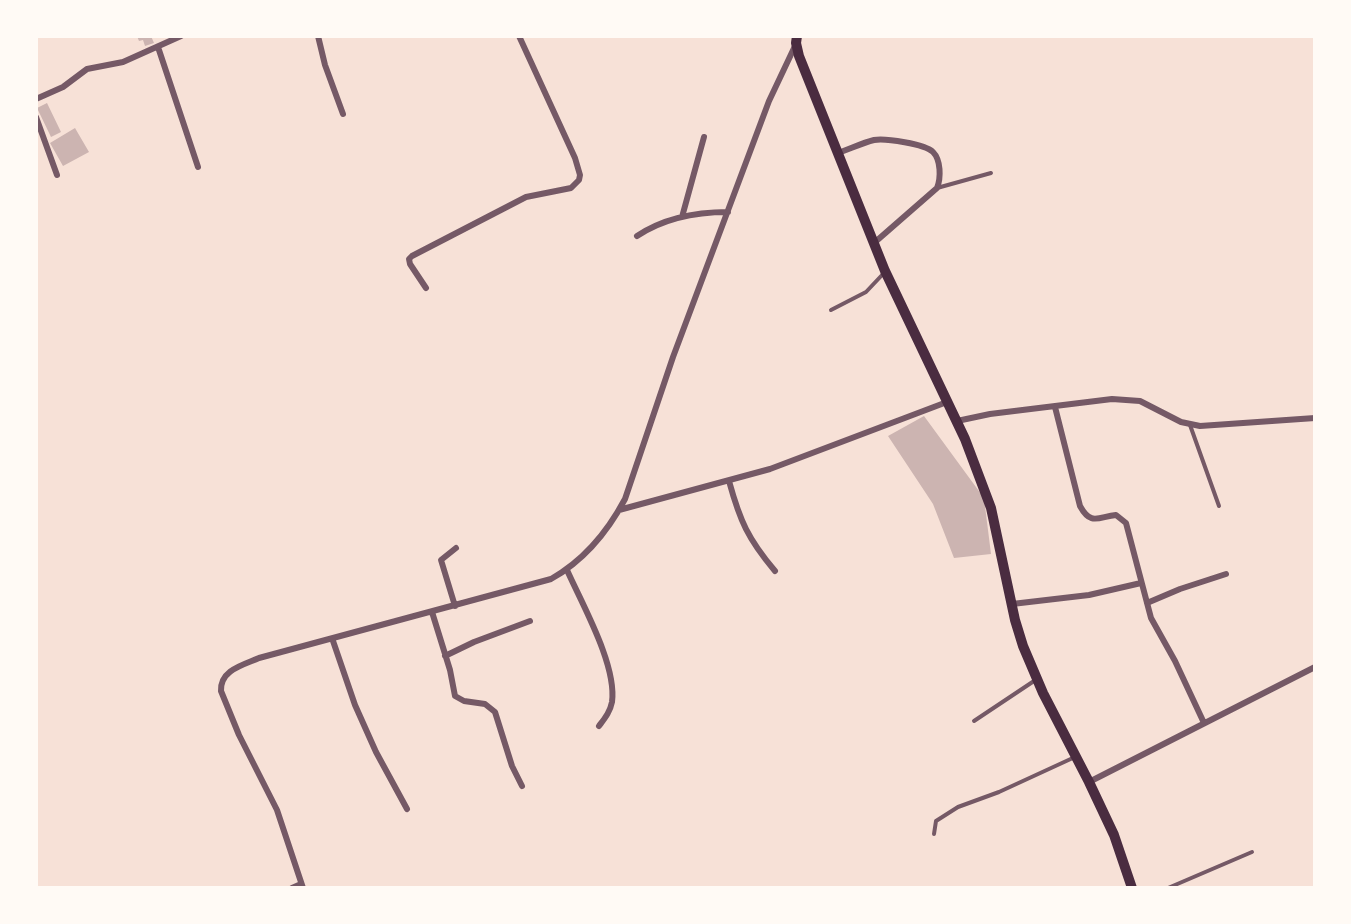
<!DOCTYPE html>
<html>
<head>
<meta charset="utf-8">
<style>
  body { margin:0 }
  #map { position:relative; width:1351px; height:924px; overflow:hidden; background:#f7e1d7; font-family:"Space Grotesk",sans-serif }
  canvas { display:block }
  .frame { position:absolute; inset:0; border:38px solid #fffaf5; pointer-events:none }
</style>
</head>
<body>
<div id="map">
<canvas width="1351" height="924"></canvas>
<div class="frame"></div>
</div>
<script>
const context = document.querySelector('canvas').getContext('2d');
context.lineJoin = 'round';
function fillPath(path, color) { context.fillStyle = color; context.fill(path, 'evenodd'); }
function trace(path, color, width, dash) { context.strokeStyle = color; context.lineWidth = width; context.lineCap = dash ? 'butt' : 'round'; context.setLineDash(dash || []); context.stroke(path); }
fillPath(new Path2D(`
  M137 36H151L154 43 145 46 143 40 139 41Z
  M47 103 61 132 51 137 37 108Z
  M75 128 89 152 63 166 50 143Z
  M924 416 984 498 991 554 954 558 933 504 888 436Z`), '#ccb4b1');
trace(new Path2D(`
  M937 188 991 173
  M831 310 866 292 883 274
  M1190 425 1219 506
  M974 721 1037 679
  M934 834 936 821 958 807 999 792 1075 757
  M1168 888 1252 852`), '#755966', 4);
trace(new Path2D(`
  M318 36 325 65 343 114
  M158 47 198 167
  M36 99 63 87 87 69 123 62 181 36
  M36 117 57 175
  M838 153C850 149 862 143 874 140 885 138 925 144 933 152 941 160 941 178 937 188L874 243
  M682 217 704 137
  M637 236C664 218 696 212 728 212
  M426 288 410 264 409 259 412 256 526 197 571 188 579 180 580 175 575 158 519 36
  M1055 407 1080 506C1091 526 1098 517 1116 515L1126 523 1151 618 1175 661 1204 723
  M957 421 990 414 1112 399 1140 401 1181 422 1200 426 1315 418
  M729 481C740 521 748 539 775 571
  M619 510 770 469 947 402
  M567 570C582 604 617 665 612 702 610 712 605 718 599 726
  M1147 603 1180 589 1226 574
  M1012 604 1089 595 1141 583
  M455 606 441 560 456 548
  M432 612 450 670 455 696 464 701 485 704 495 712 512 766 522 786
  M332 638 355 705 376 752 407 809
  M445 656 474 642 530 621
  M1089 782 1315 667
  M292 888 301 884
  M303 888 277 810 239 735 221 691C220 670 243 665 259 658L551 579C583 561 608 531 625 499L673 357 769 101 795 46`), '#755966', 6);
trace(new Path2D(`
  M797 36 796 43 799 56 885 271 965 439 991 508 1015 620 1023 646 1043 693 1089 782 1114 835 1132 888`), '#4a2c40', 10);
</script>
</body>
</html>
